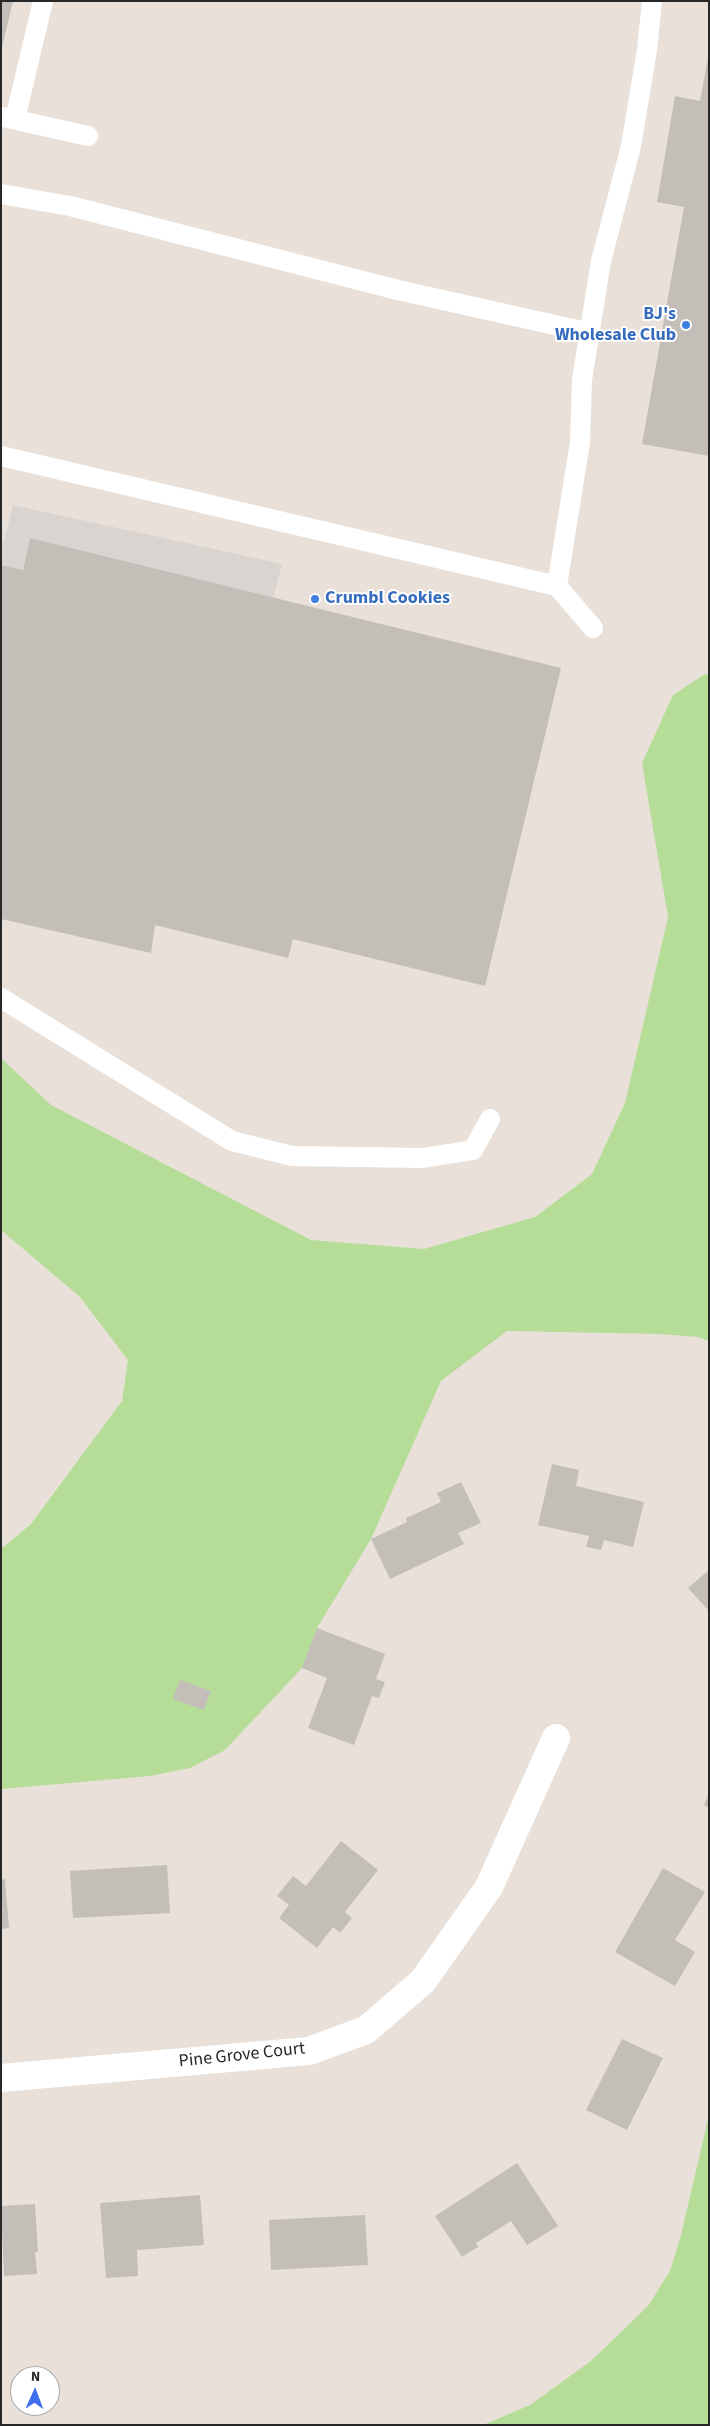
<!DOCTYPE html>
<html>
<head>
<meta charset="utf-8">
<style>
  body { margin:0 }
  #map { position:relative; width:710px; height:2426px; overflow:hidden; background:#e9e1d9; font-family:"Source Sans 3",sans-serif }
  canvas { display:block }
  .frame { position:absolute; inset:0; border:2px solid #272727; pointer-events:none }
  .north { position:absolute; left:10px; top:2366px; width:50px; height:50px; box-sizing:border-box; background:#fff; border:1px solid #a9a9a9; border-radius:50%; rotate:2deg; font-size:14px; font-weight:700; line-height:20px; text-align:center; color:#272727 }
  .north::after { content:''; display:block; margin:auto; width:18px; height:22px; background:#406fee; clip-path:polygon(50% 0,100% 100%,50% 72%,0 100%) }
</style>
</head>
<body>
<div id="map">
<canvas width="710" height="2426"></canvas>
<div class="frame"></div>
<div class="north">N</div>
</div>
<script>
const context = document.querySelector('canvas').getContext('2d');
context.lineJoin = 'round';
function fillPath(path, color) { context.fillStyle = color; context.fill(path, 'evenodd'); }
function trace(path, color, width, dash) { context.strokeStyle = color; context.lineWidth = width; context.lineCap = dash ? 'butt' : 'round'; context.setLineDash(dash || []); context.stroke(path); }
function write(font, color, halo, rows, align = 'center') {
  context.font = font + ' "Source Sans 3",sans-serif'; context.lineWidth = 4; context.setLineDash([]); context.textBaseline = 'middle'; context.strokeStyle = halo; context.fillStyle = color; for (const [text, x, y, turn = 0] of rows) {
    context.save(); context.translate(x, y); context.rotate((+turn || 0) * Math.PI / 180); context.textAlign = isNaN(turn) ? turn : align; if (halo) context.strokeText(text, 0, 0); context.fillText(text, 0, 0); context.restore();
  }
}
fillPath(new Path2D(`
  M705 674 709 675V1341L699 1337 660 1334 507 1331 441 1381 371 1539 317 1628 302 1668 225 1750 190 1768 150 1776 1 1789V1549L31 1524 122 1401 128 1360 80 1297 1 1230V1058L51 1105 311 1240 424 1249 535 1217 592 1174 625 1103 668 917 642 763 673 695Z
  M709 2115V2425H483L530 2405 591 2361 648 2306 670 2271 681 2235Z`), '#b5dd98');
fillPath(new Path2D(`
  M13 505 282 564 273 598 30 539 22 570 1 565V540L4 541Z`), '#d9d4cf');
fillPath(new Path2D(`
  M1 1H13L2 47H1Z
  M708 58H709V456L642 444 684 207 657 202 675 96 700 101Z
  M30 538 561 668 485 986 293 939 288 958 155 925 151 953 1 919V565L23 570Z
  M552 1464 579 1470 576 1486 644 1502 633 1547 604 1540 601 1550 586 1547 589 1536 538 1525Z
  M461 1482 481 1523 458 1533 464 1544 390 1579 371 1539 407 1522 406 1518 441 1502 437 1493Z
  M709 1570V1611L688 1588Z
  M317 1628 385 1654 376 1679 385 1682 379 1698 372 1696 354 1745 308 1728 327 1678 302 1668Z
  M180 1680 211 1691 204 1710 173 1699Z
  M709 1793V1808L704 1805Z
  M341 1841 378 1870 345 1912 352 1918 340 1933 333 1927 317 1948 279 1918 289 1905 277 1896 293 1876 306 1886Z
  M167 1865 170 1913 73 1918 70 1871Z
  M663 1868 705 1892 675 1940 695 1952 675 1986 615 1952Z
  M5 1879 9 1928 1 1929V1880Z
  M622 2039 663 2058 627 2130 586 2110Z
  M517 2163 558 2226 527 2245 511 2221 476 2243 478 2247 462 2257 435 2216Z
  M200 2195 204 2245 137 2250 138 2276 106 2278 100 2203Z
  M35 2204 38 2252H35L37 2274 4 2276 1 2206Z
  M365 2215 368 2265 271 2270 269 2220Z`), '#c4beb9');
trace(new Path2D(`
  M3 117 88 136
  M15 119 43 1
  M1 194 70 206 398 290 591 333
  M1 456 557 586
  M593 628 557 586 580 442 582 380 601 261 631 146 647 50 652 1
  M1 998 232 1141 292 1156 423 1158 473 1150 490 1119`), '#fff', 20);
trace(new Path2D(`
  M1 2078 309 2051 366 2030 423 1981 489 1887 556 1738`), '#fff', 28);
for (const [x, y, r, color] of [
  [686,325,5,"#3f7fe0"],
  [315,599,5,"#3f7fe0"]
]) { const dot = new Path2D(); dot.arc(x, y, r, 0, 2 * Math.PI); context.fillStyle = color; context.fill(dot); trace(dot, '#fff', 2); }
write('bold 18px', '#366cbe', '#fff', [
  ["BJ's",676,315],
  ["Wholesale Club",676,336],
  ["Crumbl Cookies",325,599,"left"]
], 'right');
write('18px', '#272727', '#fff', [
  ["Pine Grove Court",242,2056,-6]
]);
</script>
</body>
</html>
